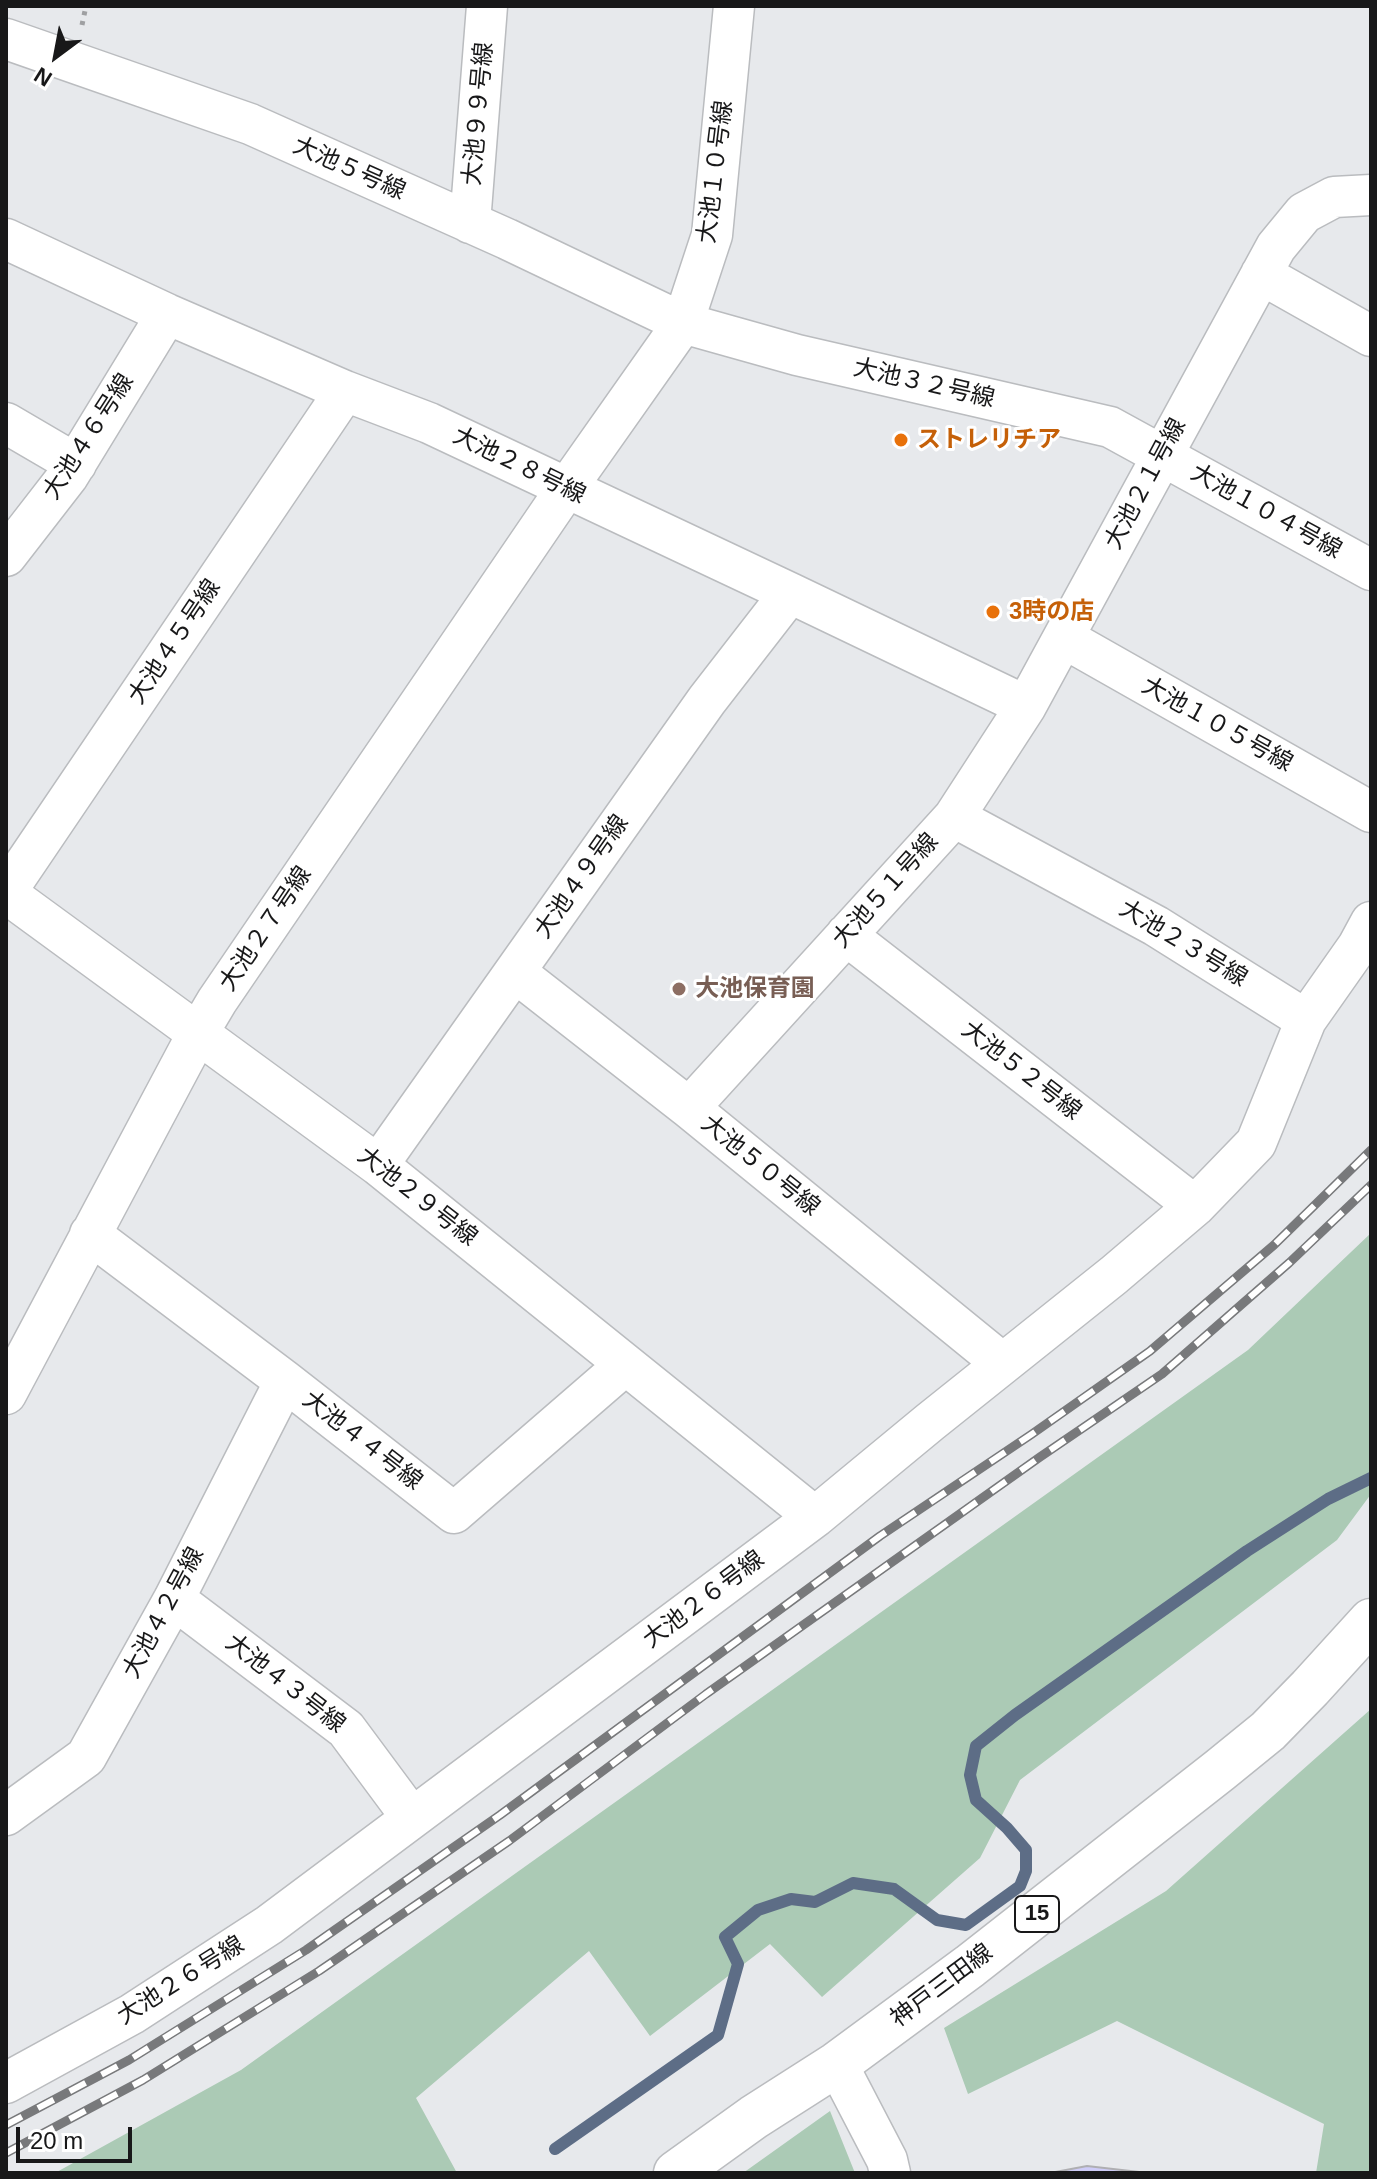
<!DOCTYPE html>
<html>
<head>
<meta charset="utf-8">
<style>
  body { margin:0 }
  #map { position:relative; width:1377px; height:2179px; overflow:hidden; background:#e7e9ec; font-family:Arial,sans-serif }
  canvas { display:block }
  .frame { position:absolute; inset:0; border:8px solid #181819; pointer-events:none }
  .north { position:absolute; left:16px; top:16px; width:80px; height:80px; -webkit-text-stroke:6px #fff; paint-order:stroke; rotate:212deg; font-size:22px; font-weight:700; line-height:32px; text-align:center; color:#181819 }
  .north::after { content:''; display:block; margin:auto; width:28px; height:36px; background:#181819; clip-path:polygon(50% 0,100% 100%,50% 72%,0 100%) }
  .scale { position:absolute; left:16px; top:2127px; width:116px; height:36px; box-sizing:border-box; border:4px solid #181819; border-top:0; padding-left:10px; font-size:24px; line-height:28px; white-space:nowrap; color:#181819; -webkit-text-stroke:6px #fff; paint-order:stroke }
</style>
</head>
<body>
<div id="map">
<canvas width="1377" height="2179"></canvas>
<div class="frame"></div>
<div class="north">N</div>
<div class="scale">20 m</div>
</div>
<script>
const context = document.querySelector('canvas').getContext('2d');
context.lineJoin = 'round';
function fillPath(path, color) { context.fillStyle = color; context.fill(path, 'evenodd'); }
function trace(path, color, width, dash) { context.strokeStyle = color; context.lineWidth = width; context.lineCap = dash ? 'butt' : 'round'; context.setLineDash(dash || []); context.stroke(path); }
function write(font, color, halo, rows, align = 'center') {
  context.font = font + ' Arial,"Noto Sans JP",sans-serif'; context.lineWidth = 6; context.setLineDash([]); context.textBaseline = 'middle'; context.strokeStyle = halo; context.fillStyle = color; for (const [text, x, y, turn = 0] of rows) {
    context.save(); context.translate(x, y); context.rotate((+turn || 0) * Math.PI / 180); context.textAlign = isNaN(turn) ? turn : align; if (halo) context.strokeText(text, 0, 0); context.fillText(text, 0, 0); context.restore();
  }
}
fillPath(new Path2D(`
  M1371 1233V1494L1337 1540 1020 1780 980 1858 822 1997 770 1944 650 2036 589 1951 416 2098 457 2173H55L241 2070 516 1873 1248 1350Z
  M1371 1709V2173H1316L1324 2124 1117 2021 968 2094 944 2028 1166 1891Z
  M830 2111 855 2173H743Z`), '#abcab5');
trace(new Path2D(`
  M555 2149 718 2035 738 1964 725 1937 758 1910 791 1899 815 1902 853 1883 894 1889 937 1920 966 1925 1020 1886 1026 1871V1850L1007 1828 976 1800 970 1775 976 1746 1015 1715 1247 1551 1328 1499 1371 1478`), '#5d6d86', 12);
const building = new Path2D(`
  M1087 2166 1148 2173H1050Z`);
fillPath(building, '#ceccf7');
trace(building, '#afafb2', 2);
const minor = new Path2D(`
  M6 39 250 124 507 239 683 323 797 355 1110 427 1371 570
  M470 223 487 6
  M6 239 167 314 345 391 429 423 790 593 1026 706
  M1261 274 1371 336
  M6 423 76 464
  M6 556 68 476 167 314
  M1064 638 1371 812
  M954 817 1156 926 1306 1020 1358 946 1371 922
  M6 892 345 391
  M6 893 378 1165 815 1517
  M846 935 1195 1206
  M515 972 689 1108 1002 1363
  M689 1108 954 817 1026 706 1276 247 1304 213 1334 197 1371 195
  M378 1165 707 700 790 593
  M90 1234 285 1381 454 1513 625 1365
  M6 1394 198 1033 217 1001 566 489 683 323 712 235 734 6
  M174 1599 346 1729 412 1818
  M6 1815 86 1757 174 1599 285 1381
  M837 2064 887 2160 890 2173
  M6 2083 132 2014 269 1925 815 1517 930 1422 1114 1275 1195 1206 1256 1143 1306 1020`);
const major = new Path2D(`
  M676 2173 754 2117 837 2064 970 1966 1220 1770 1268 1731 1310 1688 1371 1621`);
trace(minor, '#babcbf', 43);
trace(major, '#babcbf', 47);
trace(new Path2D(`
  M82 25 86 6`), '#9fa0a2', 5, [4, 6]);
trace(minor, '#fff', 40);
trace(major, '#fff', 44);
const rail = new Path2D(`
  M6 2125 129 2060 306 1950 500 1815 880 1536 1032 1434 1150 1351 1274 1245 1371 1150
  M6 2153 143 2080 319 1971 509 1841 706 1694 1040 1457 1162 1374 1289 1263 1371 1185`);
trace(rail, '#78797b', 9);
trace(rail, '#fff', 6, [18]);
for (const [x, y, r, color] of [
  [901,440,8,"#e8710a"],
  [993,612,8,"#e8710a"],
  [679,989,8,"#8d6e63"]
]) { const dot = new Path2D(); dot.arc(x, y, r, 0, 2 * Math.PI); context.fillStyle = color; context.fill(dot); trace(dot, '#fff', 3); }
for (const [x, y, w] of [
  [1037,1914,44]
]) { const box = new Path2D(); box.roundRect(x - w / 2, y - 18, w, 36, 6); context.fillStyle = '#fff'; context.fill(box); trace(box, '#181819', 2); }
write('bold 22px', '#181819', null, [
  ["15",1037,1914]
]);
write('24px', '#181819', '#fff', [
  ["大池９９号線",479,114,-85],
  ["大池５号線",349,169,24],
  ["大池１０号線",716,172,-83],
  ["大池３２号線",924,384,13],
  ["大池４６号線",89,437,-57],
  ["大池２８号線",519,466,26],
  ["大池２１号線",1146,484,-62],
  ["大池１０４号線",1266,512,29],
  ["大池４５号線",175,642,-56],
  ["大池１０５号線",1217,725,29],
  ["大池４９号線",582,877,-55],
  ["大池５１号線",886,891,-48],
  ["大池２７号線",266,929,-56],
  ["大池２３号線",1183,944,31],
  ["大池５２号線",1021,1071,38],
  ["大池５０号線",760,1166,39],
  ["大池２９号線",417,1197,38],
  ["大池４４号線",362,1441,38],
  ["大池２６号線",704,1600,-37],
  ["大池４２号線",164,1613,-62],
  ["大池４３号線",285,1684,38],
  ["大池２６号線",181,1981,-32],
  ["神戸三田線",942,1986,-37]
]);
write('bold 24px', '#c56008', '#fff', [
  ["ストレリチア",917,440],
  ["3時の店",1009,612]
], 'left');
write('bold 24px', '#785e54', '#fff', [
  ["大池保育園",695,989]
], 'left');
</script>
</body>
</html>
